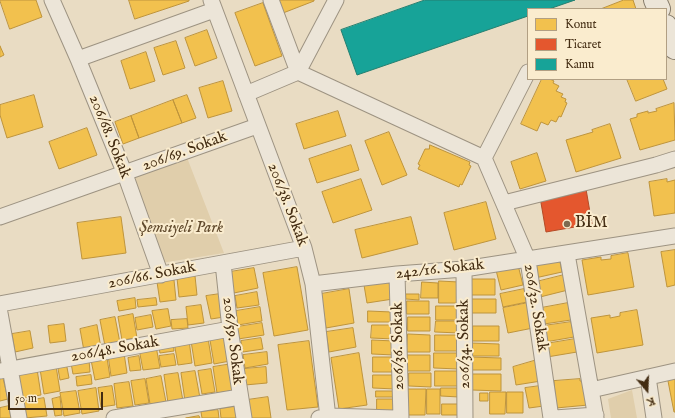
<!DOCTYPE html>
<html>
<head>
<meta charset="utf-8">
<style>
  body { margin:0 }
  #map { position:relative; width:675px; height:418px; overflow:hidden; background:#e9dcc3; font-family:"IM FELL English",serif }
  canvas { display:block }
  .legend { position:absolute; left:527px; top:8px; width:140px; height:72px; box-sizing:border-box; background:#faecce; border:1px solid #b19f83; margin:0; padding:5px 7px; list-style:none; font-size:12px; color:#432c12 }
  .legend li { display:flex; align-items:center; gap:8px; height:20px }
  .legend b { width:20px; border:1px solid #b19f83 }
  .north { position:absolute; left:627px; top:370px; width:40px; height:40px; -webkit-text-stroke:3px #faecce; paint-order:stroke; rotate:161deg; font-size:11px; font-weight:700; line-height:16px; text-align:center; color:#432c12 }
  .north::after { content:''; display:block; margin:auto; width:14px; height:18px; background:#432c12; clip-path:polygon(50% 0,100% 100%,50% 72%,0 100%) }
  .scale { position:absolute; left:8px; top:392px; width:95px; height:18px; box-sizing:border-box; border:2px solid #432c12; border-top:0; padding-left:5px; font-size:12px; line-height:14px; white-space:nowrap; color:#432c12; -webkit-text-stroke:3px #faecce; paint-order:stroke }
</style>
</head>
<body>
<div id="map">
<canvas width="675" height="418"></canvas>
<ul class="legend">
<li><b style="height:11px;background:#f2c14e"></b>Konut</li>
<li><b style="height:11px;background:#e4572e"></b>Ticaret</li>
<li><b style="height:11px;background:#17a398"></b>Kamu</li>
</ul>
<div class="north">K</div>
<div class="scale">50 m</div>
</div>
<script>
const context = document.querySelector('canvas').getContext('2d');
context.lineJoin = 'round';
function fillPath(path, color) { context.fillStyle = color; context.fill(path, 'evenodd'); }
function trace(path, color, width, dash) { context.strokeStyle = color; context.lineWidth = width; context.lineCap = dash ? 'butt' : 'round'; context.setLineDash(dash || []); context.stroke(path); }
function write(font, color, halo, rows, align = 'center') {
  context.font = font + ' "IM FELL English",serif'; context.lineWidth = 4; context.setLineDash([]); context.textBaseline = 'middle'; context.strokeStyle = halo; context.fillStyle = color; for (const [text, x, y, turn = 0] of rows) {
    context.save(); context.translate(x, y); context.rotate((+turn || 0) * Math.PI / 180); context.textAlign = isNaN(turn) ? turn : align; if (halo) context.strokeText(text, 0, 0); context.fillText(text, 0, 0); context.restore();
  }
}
fillPath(new Path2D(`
  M186 155 224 253 161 263 131 178Z
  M632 390 637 418H611L608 399Z`), '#e0ceab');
const homes = new Path2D(`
  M0 0H36L42 17 10 29Z
  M129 0H189V1L135 19Z
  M279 0H314V1L283 13Z
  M624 0H633L636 9H601Z
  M263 3 282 56 255 66 235 13Z
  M207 30 217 58 195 66 185 38Z
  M176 41 185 68 163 75 154 48Z
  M0 46 4 55 0 57Z
  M146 52 155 81 130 89 121 61Z
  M542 79H550L554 81 553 83 559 86 556 91 563 94 561 97 566 99 565 102 567 103 561 117 559 116 556 122 551 120 548 125 541 122 537 131 521 124Z
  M627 79H663L667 89 636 101Z
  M223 81 232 111 208 118 199 88Z
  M34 95 43 127 7 138 0 115V105Z
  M187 95 196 118 182 123 173 100Z
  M173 100 182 123 139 138 131 116Z
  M674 103 675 140 640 150 630 119 637 117V114L648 111V113L657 111 656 109Z
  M338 111 346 136 304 149 296 124Z
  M131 116 139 138 123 144 115 122Z
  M610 124 621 158 576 172 566 140 593 132 592 130Z
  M87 128 97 155 59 169 49 142Z
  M389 132 407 175 382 185 365 141Z
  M351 145 359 170 317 183 309 159Z
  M430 145 470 162 469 165 471 166 462 185 460 184 459 187 418 169 420 165 418 164 425 149H429Z
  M537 153 546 181 520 189 511 162Z
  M361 179 372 210 333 223 322 192Z
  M667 179V182L675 180V213L654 216 649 182Z
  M486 202 496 239 454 250 444 213Z
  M121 217 126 253 82 259 77 223Z
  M411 217 418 244 362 258 355 230Z
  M675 250V285L667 287 661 252Z
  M628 253 634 287 588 295 582 260 601 257V260L611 259V256Z
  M559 257 562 272 535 278 531 262Z
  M518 265 523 285 501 290 496 270Z
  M297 267 308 330 274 336 263 273Z
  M254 268 258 288 234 293 230 272Z
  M564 275 568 290 540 297 536 282Z
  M195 276 197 295 179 297 177 278Z
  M470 279H495V295H470Z
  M174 280 176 300 160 302 157 282Z
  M390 280 393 299 367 303 364 285Z
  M439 281 459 282V303H439Z
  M422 282 438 283V298H421Z
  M349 289 354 323 326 328 321 294Z
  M524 289 527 302 503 307 500 294Z
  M257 292 259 305 237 308 235 296Z
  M220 294 224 317 211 319 206 296Z
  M406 294H419V300L406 299Z
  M135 298 136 308 119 311 117 301Z
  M156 298 157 305 138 307 137 300Z
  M471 299H496V313H471Z
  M407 301H429V314H407Z
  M528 303 533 328 508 333 503 308Z
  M568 303 571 320 544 324 541 308Z
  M201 305 204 323 188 325 186 307Z
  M436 306H459V320H436Z
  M260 307 262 321 238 325 236 311Z
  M168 309 171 326 156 329 152 311Z
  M637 310 643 345 597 353 591 318 610 315V318L620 316V313Z
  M368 311 392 312V322H368Z
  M133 314 137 338 122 340 118 317Z
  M151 315 153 327 137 330 135 318Z
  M115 317 120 343 105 346 100 320Z
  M408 317H430V331H408Z
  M187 319 188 328 172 329 171 320Z
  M436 321H459V333L435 332Z
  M571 322 574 337 545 342 543 326Z
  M262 323 264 335 238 339 237 327Z
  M64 324 66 341 50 343 48 326Z
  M97 325 101 348 84 351 80 329Z
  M372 325H394V339L371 338Z
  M473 326H499V341H473Z
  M353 328 356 347 329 352 326 332Z
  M30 331 33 348 15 352 12 334Z
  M408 334 430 335V352H407Z
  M435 335H459V351H435Z
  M226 337 230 361 214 364 210 340Z
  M208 338 212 363 195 366 191 341Z
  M261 338 263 349 243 352 241 341Z
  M575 339 577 352 547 357 545 344Z
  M189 340 192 363 178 365 174 342Z
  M372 340 394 341V355L372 354Z
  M173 341 174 351 160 353 158 343Z
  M309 341 318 407 287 410 278 345Z
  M471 343 499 344V356H470Z
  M156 346 160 368 143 370 139 349Z
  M267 352 268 364 245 368 243 355Z
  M124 353 127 373 111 376 108 355Z
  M359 353 367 405 339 409 331 358Z
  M434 353H459L458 369 434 368Z
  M174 354 176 365 161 367 159 356Z
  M407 355H430V371H407Z
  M139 356 141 370 130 371 128 358Z
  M373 357H395L394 372H373Z
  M470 357 501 358V370H470Z
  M107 358 110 377 95 380 91 360Z
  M89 360 90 372 73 374 71 363Z
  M537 360 541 381 516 385 513 367Z
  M66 362 69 378 60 380 57 363Z
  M232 364 236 390 217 393 213 367Z
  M56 366 60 391 44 394 40 369Z
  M266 367 267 383 245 385 244 369Z
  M37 369 41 395 22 398 18 372Z
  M211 369 215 392 202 394 198 371Z
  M195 371 200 398 185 401 181 373Z
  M435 371H460V386H435Z
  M178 373 183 401 168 403 164 375Z
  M409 373H431V387L409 386Z
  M0 374H2L8 399 0 401Z
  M472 374H501V391L472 390Z
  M91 375 92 384 77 386 76 377Z
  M373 375H396L395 389 373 388Z
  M161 376 166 402 150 404 146 379Z
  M145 379 149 403 135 405 131 381Z
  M580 379V381H586L588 405 556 408 554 381Z
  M675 379V412H674L668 381Z
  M129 382 133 406 117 408 114 384Z
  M112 386 115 405 101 407 98 388Z
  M540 386 544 406 529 408 525 388Z
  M96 388 99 411 82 414 78 391Z
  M441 388H460L459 397 441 396Z
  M408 389H426L425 415H408Z
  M427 389H440V414H427Z
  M76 391 80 413 64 416 60 393Z
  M376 391H396V397H376Z
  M490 392H506L505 414H490Z
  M507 392H523V413H507Z
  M480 393H488V401H480Z
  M60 397 62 415 55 416 52 399Z
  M268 397 271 418H250L247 400Z
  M44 398 47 416 25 418 22 402Z
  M377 399H396V412H377Z
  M442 404H460V415H442Z
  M9 406 11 418H0V408Z
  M240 406 242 418H221L220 409Z
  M218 410 219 418H202L201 412Z
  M199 416 200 418H186Z`);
fillPath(homes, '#f2c14e');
trace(homes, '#be943c', 1);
const shops = new Path2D(`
  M586 189 592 224 546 232 540 197H559L569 195V192Z`);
fillPath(shops, '#e4572e');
trace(shops, '#b44a26', 1);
const public = new Path2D(`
  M425 0H575L549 9H528V16L357 75 341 30Z`);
fillPath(public, '#17a398');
trace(public, '#247f70', 1);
const minor = new Path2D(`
  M52 0 78 59 125 174 161 275
  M211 0 304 248 313 284 328 418
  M271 0 298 72
  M78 59 214 10
  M298 72 484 158
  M298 72 336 0
  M246 94 298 72
  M484 158 528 260 551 418
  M484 158 528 72
  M504 203 656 165 675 159
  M0 217 257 126
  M567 254 596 418
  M223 263 230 329 244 418
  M464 269 465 418
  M397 274 401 418
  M313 284 397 274 464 269 675 236
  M0 304 304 248
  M0 313 19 418
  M0 371 230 329
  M648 377 654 418
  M591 390 675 371
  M114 418 240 397
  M319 418 328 416 395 418
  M555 418 596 415`);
const secondary = new Path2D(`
  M655 0 659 9
  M666 26 675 48`);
trace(minor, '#9d9382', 17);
trace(secondary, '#857b6a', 24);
trace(minor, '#ece5d8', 15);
trace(secondary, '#ece5d8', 22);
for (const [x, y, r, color] of [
  [567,224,4,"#7d6a50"]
]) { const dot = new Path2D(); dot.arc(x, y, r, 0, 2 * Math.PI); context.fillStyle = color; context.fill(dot); trace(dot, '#faecce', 1.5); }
write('16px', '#432c12', '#faecce', [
  ["206/68. Sokak",109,137,68],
  ["206/69. Sokak",185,152,-20],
  ["206/38. Sokak",287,205,69],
  ["242/16. Sokak",440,270,-6],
  ["206/66. Sokak",152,276,-11],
  ["206/32. Sokak",535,308,81],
  ["206/59. Sokak",232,341,83],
  ["206/34. Sokak",465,344,-91],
  ["206/36. Sokak",399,346,-91],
  ["206/48. Sokak",115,350,-10]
]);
write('16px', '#432c12', '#faecce', [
  ["BİM",575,224]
], 'left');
write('italic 16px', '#614a2d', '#faecce', [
  ["Şemsiyeli Park",181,229]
]);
</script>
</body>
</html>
